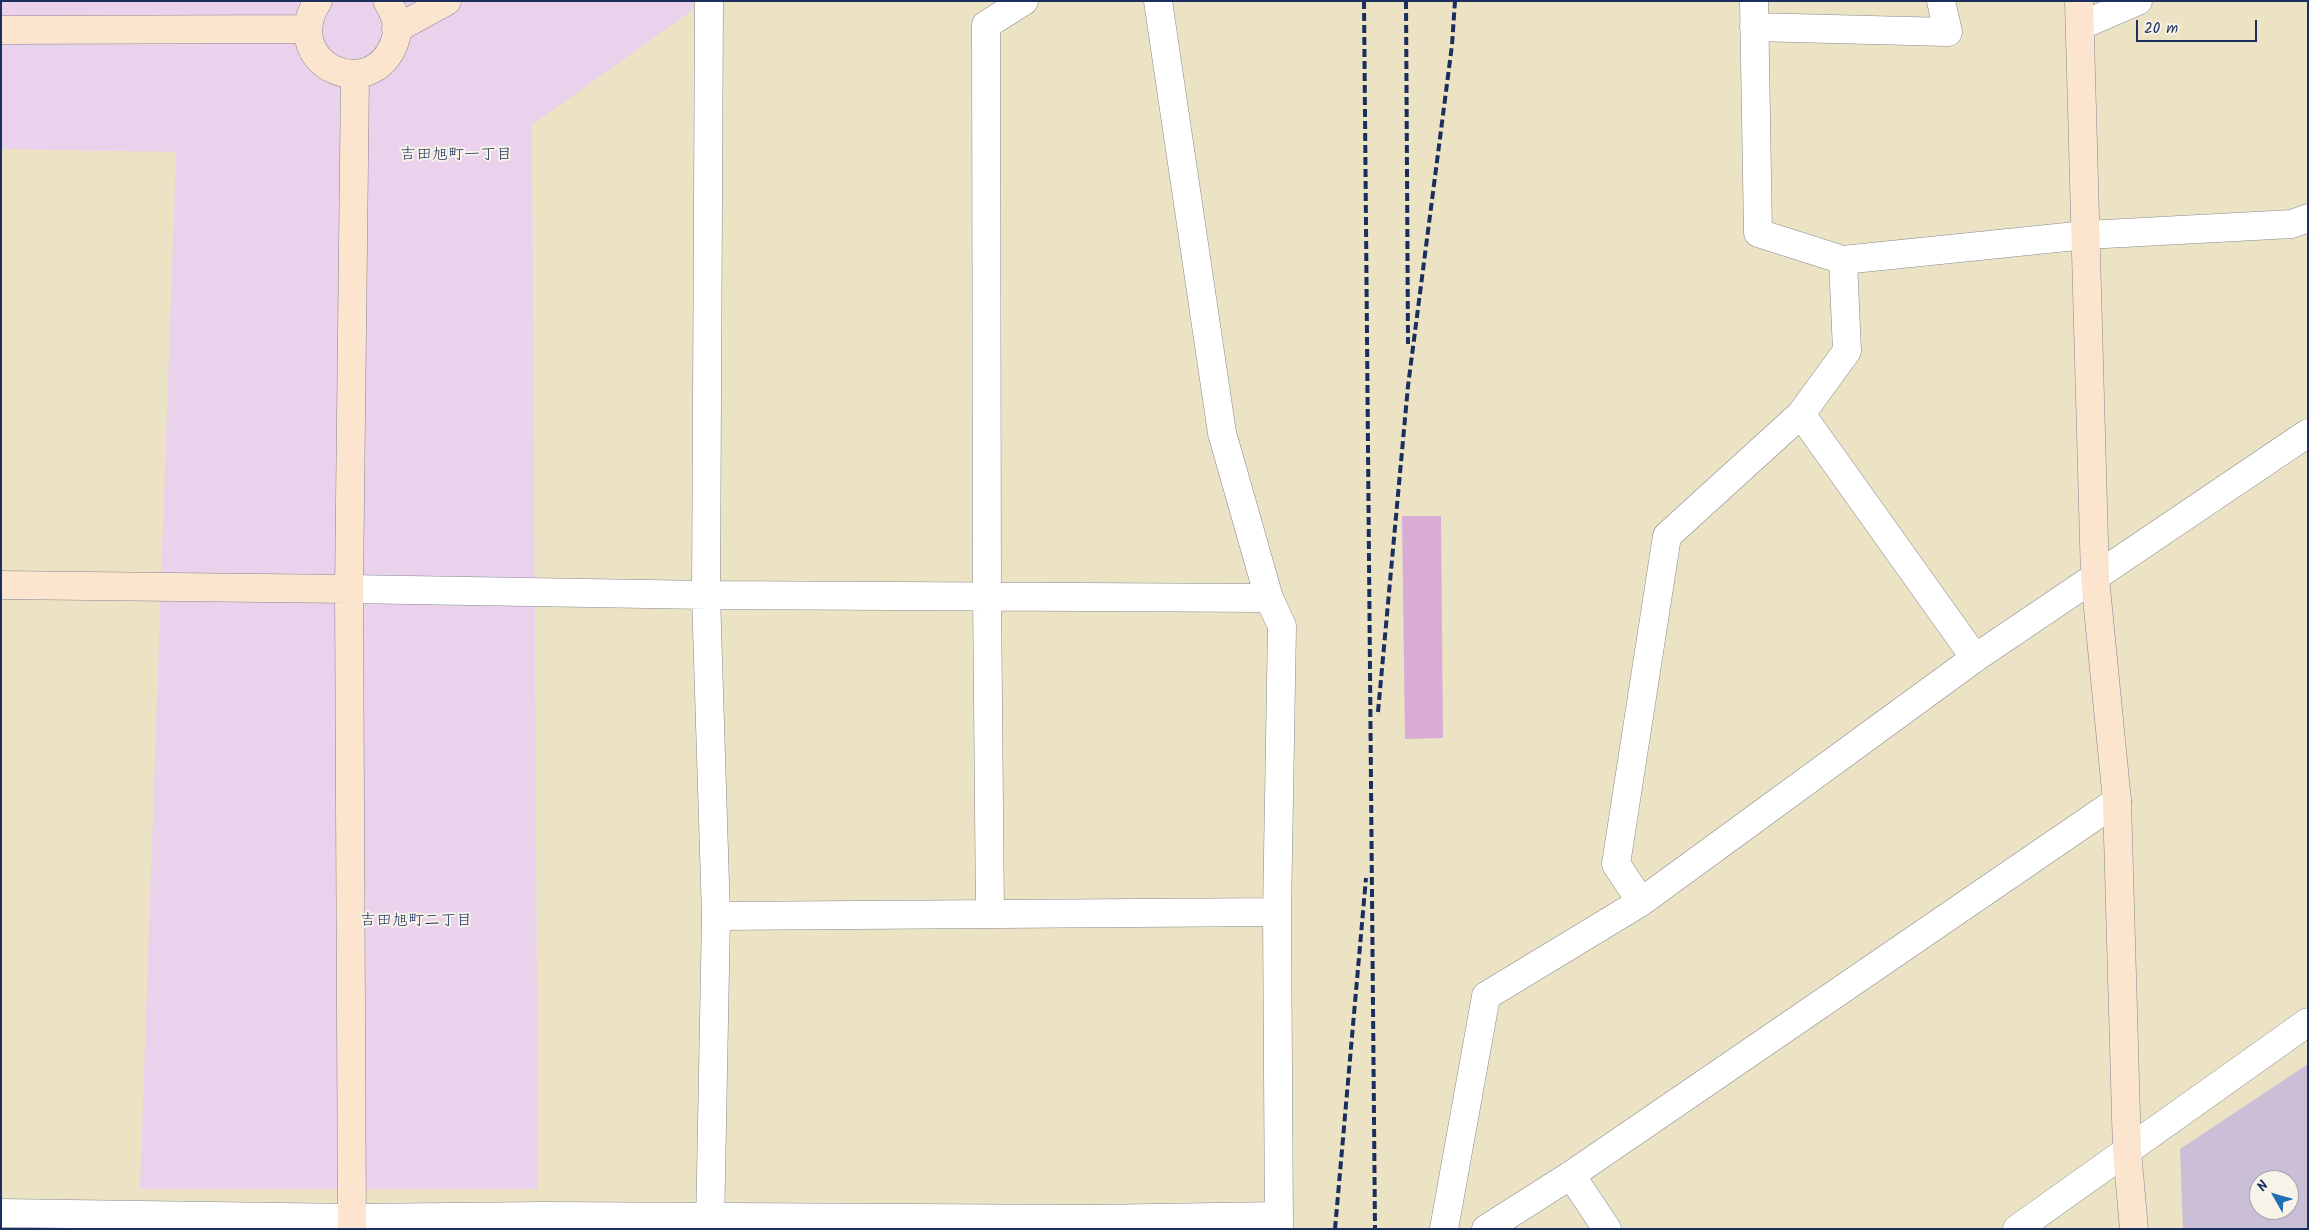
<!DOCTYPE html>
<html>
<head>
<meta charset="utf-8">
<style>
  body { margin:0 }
  #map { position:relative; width:2309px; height:1230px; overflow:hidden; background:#ece3c4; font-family:Kalam,sans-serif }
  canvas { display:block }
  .frame { position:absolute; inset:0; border:2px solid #1b2f5e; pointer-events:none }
  .north { position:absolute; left:2249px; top:1170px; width:50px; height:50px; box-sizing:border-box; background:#f7f3e8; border:1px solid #9fa5b1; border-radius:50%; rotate:308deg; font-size:14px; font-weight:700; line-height:20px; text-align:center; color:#1b2f5e }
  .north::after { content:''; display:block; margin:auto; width:18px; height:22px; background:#1f6fb2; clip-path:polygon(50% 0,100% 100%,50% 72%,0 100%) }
  .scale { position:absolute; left:2136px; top:20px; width:121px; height:22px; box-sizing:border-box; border:2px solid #1b2f5e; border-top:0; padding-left:6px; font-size:15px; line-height:18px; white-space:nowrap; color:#1b2f5e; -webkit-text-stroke:4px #f7f3e8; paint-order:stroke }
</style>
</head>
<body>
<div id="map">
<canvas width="2309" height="1230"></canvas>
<div class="frame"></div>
<div class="north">N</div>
<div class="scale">20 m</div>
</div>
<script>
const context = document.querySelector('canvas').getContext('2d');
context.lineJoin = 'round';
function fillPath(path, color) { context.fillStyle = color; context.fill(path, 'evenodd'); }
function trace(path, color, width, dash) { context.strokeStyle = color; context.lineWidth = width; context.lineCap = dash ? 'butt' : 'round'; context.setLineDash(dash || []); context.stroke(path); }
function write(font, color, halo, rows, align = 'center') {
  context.font = font + ' Kalam,"Klee One",sans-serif'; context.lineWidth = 4; context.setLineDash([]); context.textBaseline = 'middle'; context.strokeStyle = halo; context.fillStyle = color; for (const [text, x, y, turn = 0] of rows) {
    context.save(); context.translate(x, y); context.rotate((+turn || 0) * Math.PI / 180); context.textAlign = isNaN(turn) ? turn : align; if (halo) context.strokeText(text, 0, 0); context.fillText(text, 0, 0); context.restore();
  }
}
fillPath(new Path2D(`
  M1 1H694V9L532 125 538 1189H140L176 152 1 149Z`), '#ead1ec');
fillPath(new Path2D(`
  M2308 1064V1229H2183L2180 1149ZM2259 1180H2289V1210H2259Z`), '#cabfd6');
fillPath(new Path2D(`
  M1402 516H1441L1443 738 1405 739Z`), '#d8acd5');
const street = new Path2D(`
  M709 1 706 595 716 916 710 1229
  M1158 1 1222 433 1269 598 1282 626 1277 912 1279 1229
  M2080 26 2138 1
  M1754 27 1948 32 1941 1
  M1843 260 2086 235 2292 224 2308 218
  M1801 414 1975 658
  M349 589 706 595 1269 598
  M1641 902 1616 864 1667 536 1801 414 1847 351 1843 260 1758 233 1754 1
  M990 914 987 596 986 25 1024 1
  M716 916 1277 912
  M1571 1175 1607 1229
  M1 1213 352 1218 544 1216 1093 1219 1279 1216
  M1444 1229 1486 996 1641 902 1975 658 2308 433
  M1486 1229 1571 1175 2117 801
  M2017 1229 2308 1022`);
const secondary = new Path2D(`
  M318 1C278 63 372 107 395 41 400 28 395 12 387 1
  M2079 1 2095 578 2117 801 2127 1151 2134 1229
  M396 29 447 1
  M1 30 307 29
  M1 585 349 589
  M352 1229 349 589 355 75`);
trace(street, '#848991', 29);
trace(secondary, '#848991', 29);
trace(street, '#fff', 28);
trace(secondary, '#fbe5cf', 28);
trace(new Path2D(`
  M1364 1 1375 1229
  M1406 1 1408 344
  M1378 712 1408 386 1452 45 1455 1
  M1335 1229 1366 878`), '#1b2f5e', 4, [8, 4]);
write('16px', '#1b2f5e', '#f7f3e8', [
  ["吉田旭町一丁目",456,156],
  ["吉田旭町二丁目",416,922]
]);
</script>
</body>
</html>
